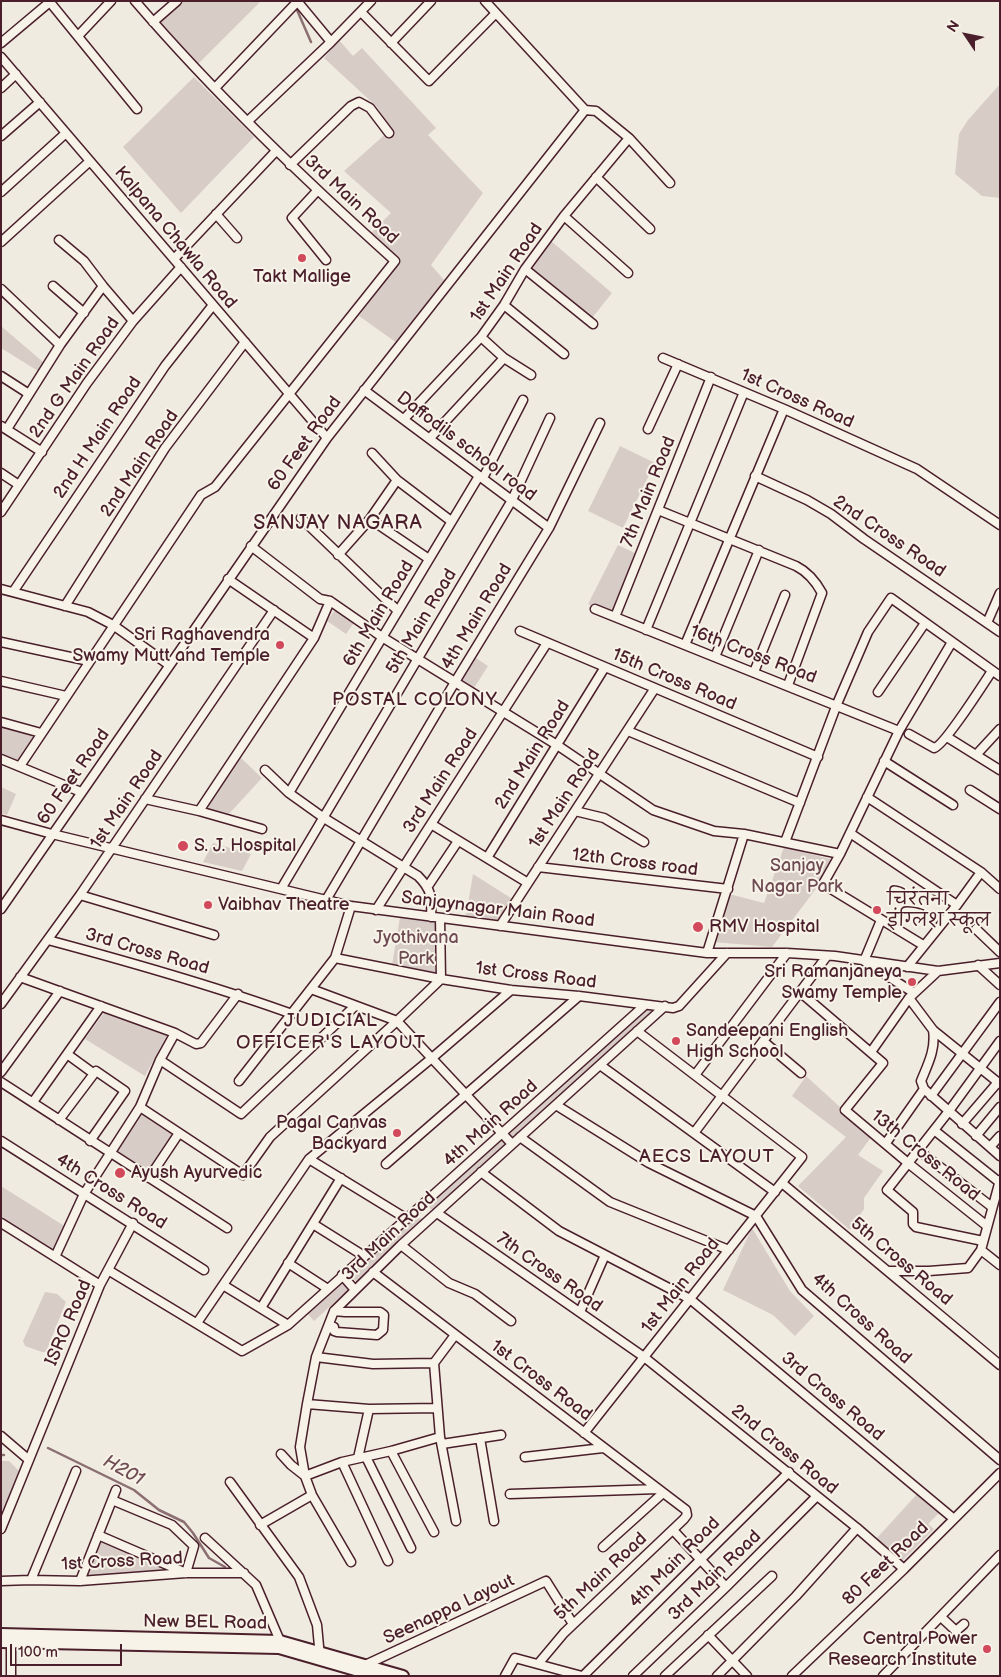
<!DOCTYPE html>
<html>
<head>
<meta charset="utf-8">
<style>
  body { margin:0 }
  #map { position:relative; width:1001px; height:1677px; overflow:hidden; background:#f0ebe0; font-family:"Balsamiq Sans",sans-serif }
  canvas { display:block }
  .frame { position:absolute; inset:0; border:2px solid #4a1f2b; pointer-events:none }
  .north { position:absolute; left:941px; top:10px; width:50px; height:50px; -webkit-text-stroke:4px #f7f3e8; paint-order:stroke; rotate:304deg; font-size:14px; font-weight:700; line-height:20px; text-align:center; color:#4a1f2b }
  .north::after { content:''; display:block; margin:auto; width:18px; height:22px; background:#4a1f2b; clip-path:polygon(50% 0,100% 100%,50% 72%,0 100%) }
  .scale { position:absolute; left:10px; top:1644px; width:112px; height:22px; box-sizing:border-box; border:2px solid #4a1f2b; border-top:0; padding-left:6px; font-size:15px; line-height:18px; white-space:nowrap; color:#4a1f2b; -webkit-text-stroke:4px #f7f3e8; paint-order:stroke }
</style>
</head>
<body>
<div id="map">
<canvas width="1001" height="1677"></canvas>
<div class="frame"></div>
<div class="north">N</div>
<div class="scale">100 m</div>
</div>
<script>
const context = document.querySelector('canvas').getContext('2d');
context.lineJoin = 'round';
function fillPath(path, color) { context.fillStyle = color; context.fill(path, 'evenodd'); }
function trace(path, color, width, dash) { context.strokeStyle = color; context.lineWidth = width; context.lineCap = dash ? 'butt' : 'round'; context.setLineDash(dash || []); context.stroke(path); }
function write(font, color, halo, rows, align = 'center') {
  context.font = font + ' "Balsamiq Sans","Playpen Sans Deva",sans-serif'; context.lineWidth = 4; context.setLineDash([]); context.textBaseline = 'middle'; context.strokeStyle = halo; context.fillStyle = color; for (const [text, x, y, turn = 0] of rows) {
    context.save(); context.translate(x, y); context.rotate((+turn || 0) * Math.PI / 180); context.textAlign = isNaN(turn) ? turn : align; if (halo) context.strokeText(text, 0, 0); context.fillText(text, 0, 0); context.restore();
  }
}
fillPath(new Path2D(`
  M181 1H261L198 64 159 22Z
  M339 40 353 56 362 48 436 128 428 135 483 193 431 265 445 281 397 343 359 316 400 261 371 233 391 213 344 171 391 129 377 107 324 58Z
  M194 77 254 137 181 213 123 147Z
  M1000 84V198L982 196 955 174 959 134 968 120Z
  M551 241 612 293 592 318 532 269Z
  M1 326 43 362 38 371 1 348Z
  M620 446 655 463 623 528 588 511Z
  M618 545 637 554 613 615 588 604Z
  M337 607 356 620 346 634 327 621Z
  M473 656 488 666 474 688 459 679Z
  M1 724 37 734 19 761 1 754Z
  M240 757 262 778 227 816 206 809Z
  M1 787 16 794 7 815 1 813Z
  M213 843 251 854 242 871 203 862Z
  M784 847 834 860 818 886 772 947 713 942 729 894 764 903Z
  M473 874 514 900 500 921 466 916Z
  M400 917 437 923V976L392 965Z
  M646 1008H661L435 1211 425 1206Z
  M106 1010 167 1035 145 1076 85 1039Z
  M806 1076 872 1136 858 1155 883 1171 864 1198V1209L850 1230 798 1186 846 1137 792 1096Z
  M141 1110 177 1133 148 1176 113 1152Z
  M1 1186 66 1227 54 1252 1 1218Z
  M413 1217 425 1219 358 1283 348 1273Z
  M752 1228 790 1291 814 1316 795 1336 773 1315 723 1290Z
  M343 1280 348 1290 314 1321 307 1313Z
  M45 1292 57 1294 66 1302 46 1352H42L25 1346 23 1341Z
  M1 1461H9L20 1472 1 1513Z
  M918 1493 940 1512 928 1524 934 1529 901 1562 876 1539Z
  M99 1541 167 1569 85 1577Z`), '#d8cdc6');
trace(new Path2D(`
  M297 10 311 42
  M48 1448 134 1490 159 1510 184 1522 193 1533 209 1558 225 1567
  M1 1455H4`), '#8b6f72', 2.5);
const minor = new Path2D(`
  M49 1 137 109
  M297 1 331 42
  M485 1 585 110 596 111 629 138 670 183
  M361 12 429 81 496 13
  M153 22 177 1
  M78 36 111 1
  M1 43 51 1
  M391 43 431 1
  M1 57 327 438
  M1 88 16 74
  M215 88 298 1
  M248 121 331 42 371 1
  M1 136 40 102
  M290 165 351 106 359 102 370 108 389 133
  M596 177 650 229
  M317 191 292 218 326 260
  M1 192 66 133
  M216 214 237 238
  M564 216 628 273
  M59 240 84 261 103 286 133 321
  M1 242 90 161
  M174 259 276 151
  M525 269 593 324
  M53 286 84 313
  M1 289 60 345
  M504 305 564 354
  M481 337 504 358 531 375
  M663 358 784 409 917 469 1000 525
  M1 376 29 394
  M364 390 549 528
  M404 419 481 337 504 305 525 269 564 216 629 138
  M1 426 42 452
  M7 429 60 345 103 286
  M648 429 678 364
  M430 438 504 358
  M372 453 397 480 451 521
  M1 473 19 485
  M755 476 807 500 831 514 864 539 1000 632
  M483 478 523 400
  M658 510 796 566C808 572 816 582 822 593L788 685
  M1 512 87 383 133 321 181 267
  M301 518 398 611
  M370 519 429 559
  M251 546 320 599 330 601 382 637 557 745 653 810 714 831 744 834 840 854
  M338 555 370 519 397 480
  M228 579 314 638
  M1 589 88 612 113 625 169 665
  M13 592 165 366 213 305
  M65 606 165 448 245 342
  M595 609 899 731
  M615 617 711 377
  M987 623 1000 593
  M646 630 744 392
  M520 631 818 757
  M1 642 89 661
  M685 645 784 409
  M715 657 759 550
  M754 672 785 595
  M1 681 66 696
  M878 692 925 623
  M1 722 41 733
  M628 731 800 803
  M909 734 934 748C944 746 984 683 992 671
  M947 737 1000 770
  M976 755 1000 729
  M1 759 81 792
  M884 761 953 805
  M20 766 201 495 215 487 395 261C304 179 215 94 135 1
  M265 770 289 793 324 818 418 876C432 890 432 898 431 917
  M970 790 1000 809
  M289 793 479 476
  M867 797 981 872 1000 889
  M145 799 199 811 262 829
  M199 811 314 638 330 601
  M575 811 604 818 644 842
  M1 820 52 834 351 906 707 953H787L835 956 938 971 1000 963
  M431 824 528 883
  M850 833 957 905
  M785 842 837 704 868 632 891 598 1000 676
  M487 858 605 667
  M538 867 728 889
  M428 886 458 841
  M281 889 512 500 550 418
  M80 895 214 935
  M326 900 455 682 549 528 600 423
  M1 909 327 438 585 110
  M376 910 547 643
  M881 920 864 961 914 993
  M500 926 655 688
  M976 929 1000 952
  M48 940C130 962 212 985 292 1014
  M923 945 823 884 840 854 899 731 952 642
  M707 953 744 834
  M335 958 441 979 511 990 579 996 673 1008 679 1006 727 953
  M978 965 1000 985
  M907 967 957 905 981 872
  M20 977 175 1033
  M311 989 397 1021 512 1144
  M800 992 883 1063 845 1110 908 1163 987 1226
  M909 998 933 1030 1000 1084
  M1 1004 80 895 274 610
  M933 1030C936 1049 928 1064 921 1081L924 1089 1000 1156
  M763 1041 801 1073
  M871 1052 909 998 938 971
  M67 1054 93 1073
  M160 1060 241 1114 355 1006
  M600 1065 775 1192
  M1 1072 60 991
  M695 1075 787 953
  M239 1081 335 958 351 906
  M1 1082 227 1228
  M931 1096 1000 1002
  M33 1102 101 1006
  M556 1105 649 1163 756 1216 802 1290 1000 1460
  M140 1107 243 1175 270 1137 397 1021 441 979 440 918
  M59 1120 96 1071 125 1091 90 1141
  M962 1124 998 1082
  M934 1130 999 1182
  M694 1133 827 956
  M976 1136 1000 1107
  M520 1137 610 1202 729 1250
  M1 1141 204 1270
  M886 1143 924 1089
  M990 1147 1000 1136
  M918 1150 992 1207
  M309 1159 407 1219
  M386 1164 579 996
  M481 1172 559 1231 690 1299 954 1519
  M149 1178 179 1133
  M782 1183 1000 1365
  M437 1213 644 1357 857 1528 904 1569
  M1 1223 100 1285
  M313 1224 364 1256
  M983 1241 916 1227 913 1224V1212L887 1190 949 1111 1000 1041
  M401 1245 449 1283 475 1294 511 1321
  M981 1250 1000 1265
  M55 1257 84 1194 140 1107 160 1060 175 1033 196 1044 201 1043 238 994
  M288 1263 328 1289
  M108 1270 242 1351 288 1325 645 1005
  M888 1271H929L968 1268 981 1250 1000 1180
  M373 1272 686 1510 687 1515 684 1519 564 1633 538 1664
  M342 1275 355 1290
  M223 1285 288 1325
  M261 1308 341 1178
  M580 1312 605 1255
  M197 1323 309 1159 432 1058 511 990
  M329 1325 334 1327V1331L337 1332 377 1335 383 1330 384 1315 380 1312H345L334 1311
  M316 1357 373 1364 434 1363
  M434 1363 440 1437 456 1521
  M434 1363 455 1335
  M307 1404 369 1409 437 1408
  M584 1433 802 1157 637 1031
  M1 1436 29 1460
  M480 1438 494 1521
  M442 1444 501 1435
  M391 1451 434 1532
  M281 1454 291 1465 305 1476 342 1462 391 1451 440 1437
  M366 1457 411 1548
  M525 1457 603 1448
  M358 1458 369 1409
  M342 1462 388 1561
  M230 1482 299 1577 317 1625 320 1657
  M510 1494 658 1489
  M260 1525 312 1495
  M1 1529 100 1285 133 1223
  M673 1530 726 1587
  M98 1535 186 1573 194 1546 172 1525 112 1500
  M205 1538 256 1585 280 1641
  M603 1547 663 1493
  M351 1562 312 1495 305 1476 300 1447 307 1404 316 1357 334 1311 401 1245 665 1006
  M31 1580 76 1471
  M1 1581 31 1580 80 1581 186 1573H244
  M80 1581 116 1490
  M941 1617 956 1631 964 1624
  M708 1635 747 1676
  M363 1666 546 1581 573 1624
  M11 1676V1642
  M505 1676 515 1658 582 1676
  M583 1676 789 1472
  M633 1676 726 1587 817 1496
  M665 1676 772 1576
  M717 1676 796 1596 857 1528
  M792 1676 904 1569 1000 1473
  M883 1676 1000 1555`);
const major = new Path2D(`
  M1 1634 280 1641 403 1676
  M1 1642 279 1648 376 1676`);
trace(minor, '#4a1f2b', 11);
trace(major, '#4a1f2b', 14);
trace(minor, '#f7f3e8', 8);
trace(major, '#f7f3e8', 10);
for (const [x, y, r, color] of [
  [302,258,5,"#d1495b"],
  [280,645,5,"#d1495b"],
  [183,846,6,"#d1495b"],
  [208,905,5,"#d1495b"],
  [877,910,5,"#d1495b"],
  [698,927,6,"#d1495b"],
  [912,982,5,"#d1495b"],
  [676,1041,5,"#d1495b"],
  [397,1133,5,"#d1495b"],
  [120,1173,6,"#d1495b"],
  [987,1649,5,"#d1495b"]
]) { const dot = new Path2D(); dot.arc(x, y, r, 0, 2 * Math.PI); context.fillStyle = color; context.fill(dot); trace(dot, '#f7f3e8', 2); }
write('18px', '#4a1f2b', '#f7f3e8', [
  ["3rd Main Road",351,200,43],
  ["Kalpana Chawla Road",175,238,50],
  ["1st Main Road",507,273,-56],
  ["2nd G Main Road",75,378,-55],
  ["1st Cross Road",797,399,24],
  ["2nd H Main Road",98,438,-56],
  ["60 Feet Road",305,444,-54],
  ["Daffodils school road",466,447,37],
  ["2nd Main Road",140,464,-56],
  ["7th Main Road",649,492,-68],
  ["2nd Cross Road",889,537,34],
  ["6th Main Road",379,614,-59],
  ["4th Main Road",477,617,-59],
  ["5th Main Road",422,622,-59],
  ["16th Cross Road",753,655,21],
  ["15th Cross Road",674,680,23],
  ["2nd Main Road",533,755,-58],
  ["60 Feet Road",74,777,-55],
  ["3rd Main Road",441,781,-57],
  ["1st Main Road",565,799,-57],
  ["1st Main Road",127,800,-56],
  ["12th Cross road",635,863,7],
  ["Sanjaynagar Main Road",498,910,7],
  ["3rd Cross Road",147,952,16],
  ["1st Cross Road",536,976,7],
  ["4th Main Road",491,1124,-42],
  ["13th Cross Road",925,1156,39],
  ["4th Cross Road",111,1192,32],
  ["3rd Main Road",389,1237,-43],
  ["5th Cross Road",901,1262,40],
  ["7th Cross Road",549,1273,35],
  ["1st Main Road",681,1286,-52],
  ["4th Cross Road",861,1319,42],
  ["ISRO Road",69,1323,-67],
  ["1st Cross Road",541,1381,37],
  ["3rd Cross Road",832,1397,40],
  ["2nd Cross Road",784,1450,39],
  ["1st Cross Road",122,1562,-3],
  ["4th Main Road",675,1563,-45],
  ["80 Feet Road",886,1564,-44],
  ["3rd Main Road",715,1576,-44],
  ["5th Main Road",601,1577,-43],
  ["Seenappa Layout",449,1610,-25],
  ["New BEL Road",205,1623,1]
]);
write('18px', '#4a1f2b', '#f7f3e8', [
  ["Takt Mallige",302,277,"center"],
  ["Sri Raghavendra",270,635,"right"],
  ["Swamy Mutt and Temple",270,656,"right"],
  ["S. J. Hospital",194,846],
  ["चिरंतना",887,900],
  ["इंग्लिश स्कूल",887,921],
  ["Vaibhav Theatre",218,905],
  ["RMV Hospital",709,927],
  ["Sri Ramanjaneya",902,972,"right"],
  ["Swamy Temple",902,993,"right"],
  ["Sandeepani English",686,1031],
  ["High School",686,1052],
  ["Pagal Canvas",387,1123,"right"],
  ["Backyard",387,1144,"right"],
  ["Ayush Ayurvedic",131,1173],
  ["Central Power",977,1639,"right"],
  ["Research Institute",977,1660,"right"]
], 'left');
write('18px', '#6e4a52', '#f7f3e8', [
  ["Sanjay",797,866],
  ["Nagar Park",797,887],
  ["Jyothivana",416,938],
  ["Park",416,959]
]);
context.letterSpacing = '1px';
write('19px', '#4a1f2b', '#f7f3e8', [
  ["POSTAL COLONY",415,700],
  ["JUDICIAL",331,1021],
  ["OFFICER'S LAYOUT",331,1043],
  ["AECS LAYOUT",707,1157]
]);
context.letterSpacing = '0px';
write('italic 19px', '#704e55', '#f7f3e8', [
  ["H201",123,1471,29]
]);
context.letterSpacing = '1px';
write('20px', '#4a1f2b', '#f7f3e8', [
  ["SANJAY NAGARA",338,524]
]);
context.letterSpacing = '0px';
</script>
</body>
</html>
